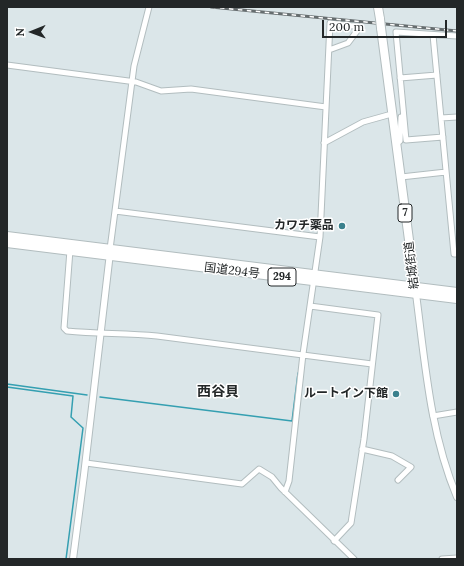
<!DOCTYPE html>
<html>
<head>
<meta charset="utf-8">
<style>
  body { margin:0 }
  #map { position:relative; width:464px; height:566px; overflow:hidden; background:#dbe6e9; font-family:Lora,serif }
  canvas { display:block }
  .frame { position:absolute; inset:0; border:8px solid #232728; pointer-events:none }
  .north { position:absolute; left:12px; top:12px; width:40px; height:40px; -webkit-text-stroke:3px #fff; paint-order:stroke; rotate:269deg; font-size:11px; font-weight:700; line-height:16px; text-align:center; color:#232728 }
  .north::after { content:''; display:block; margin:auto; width:14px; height:18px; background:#232728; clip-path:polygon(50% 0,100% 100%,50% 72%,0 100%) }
  .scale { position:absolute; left:322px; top:20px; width:125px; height:18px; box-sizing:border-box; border:2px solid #232728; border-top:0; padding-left:5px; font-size:12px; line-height:14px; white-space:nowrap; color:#232728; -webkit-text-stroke:3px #fff; paint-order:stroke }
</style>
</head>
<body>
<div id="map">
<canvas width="464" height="566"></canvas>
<div class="frame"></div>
<div class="north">N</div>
<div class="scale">200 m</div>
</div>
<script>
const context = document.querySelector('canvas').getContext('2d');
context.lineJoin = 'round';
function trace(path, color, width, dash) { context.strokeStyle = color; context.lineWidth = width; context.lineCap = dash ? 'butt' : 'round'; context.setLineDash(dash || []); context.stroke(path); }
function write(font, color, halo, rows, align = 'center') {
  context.font = font + ' Lora,"Noto Sans JP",serif'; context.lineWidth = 3; context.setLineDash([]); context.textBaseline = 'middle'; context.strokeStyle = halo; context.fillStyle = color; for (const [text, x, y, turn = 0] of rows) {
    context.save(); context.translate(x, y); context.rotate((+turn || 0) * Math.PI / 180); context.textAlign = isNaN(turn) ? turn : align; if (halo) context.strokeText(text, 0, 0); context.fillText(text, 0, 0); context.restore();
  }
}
trace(new Path2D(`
  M7 384 87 395
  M7 387 73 396 71 417 83 428 66 559
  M100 397 292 421 298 373`), '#349fb1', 1.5);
const minor = new Path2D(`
  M433 35 454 254H457
  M7 65 136 82 161 91 191 89 326 107
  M400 78 437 75
  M441 118 457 117
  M443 137 406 140 396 32 457 36
  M324 143 363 122 388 115
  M396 144 400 141 401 117
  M401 177 446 172
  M115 211 320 237
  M110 249 134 66 149 7
  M70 250 64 328 67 331C97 334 127 333 157 336L372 364
  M310 306 378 315 364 439 351 523 334 541
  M433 416 457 412
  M362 449 392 456 411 467 398 480
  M86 463 242 484 259 469 272 477 281 488 354 559
  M285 492 289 481 303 354 320 237 330 23 360 27 348 43 329 50
  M442 559 457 558`);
const tertiary = new Path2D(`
  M416 294C425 362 430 433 457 497
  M73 559 84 475 110 253`);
const primary = new Path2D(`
  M378 7 380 19
  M381 28 416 293`);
const trunk = new Path2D(`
  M7 236 457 292
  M7 243 457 299`);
trace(minor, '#b2bdbf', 7);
trace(tertiary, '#b2bdbf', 8);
trace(primary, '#b2bdbf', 10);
trace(trunk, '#b2bdbf', 10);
trace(minor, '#fff', 5);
trace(tertiary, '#fff', 6);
trace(primary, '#fff', 8);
trace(trunk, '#fff', 8);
const rail = new Path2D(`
  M211 7 457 31`);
trace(rail, '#666d6f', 3);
trace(rail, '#fff', 1.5, [4.5]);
const primaryBridge = new Path2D(`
  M380 19 381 28`);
trace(primaryBridge, '#b2bdbf', 10, []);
trace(primaryBridge, '#fff', 8);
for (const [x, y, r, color] of [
  [342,226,4,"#3b818d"],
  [396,394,4,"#3b818d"]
]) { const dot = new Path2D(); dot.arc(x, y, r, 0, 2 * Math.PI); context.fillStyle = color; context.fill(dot); trace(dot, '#fff', 1.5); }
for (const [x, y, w] of [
  [405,213,14],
  [282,277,28]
]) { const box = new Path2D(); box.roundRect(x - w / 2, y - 9, w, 18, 3); context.fillStyle = '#fff'; context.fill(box); trace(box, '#232728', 1); }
write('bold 11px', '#232728', null, [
  ["7",405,213],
  ["294",282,277]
]);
write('bold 12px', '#232728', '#fff', [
  ["カワチ薬品",334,226],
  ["ルートイン下館",388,394]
], 'right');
write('12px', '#232728', '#fff', [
  ["結城街道",412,265,-97],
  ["国道294号",232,271,7]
]);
write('bold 14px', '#232728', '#fff', [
  ["西谷貝",218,392]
]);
</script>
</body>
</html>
